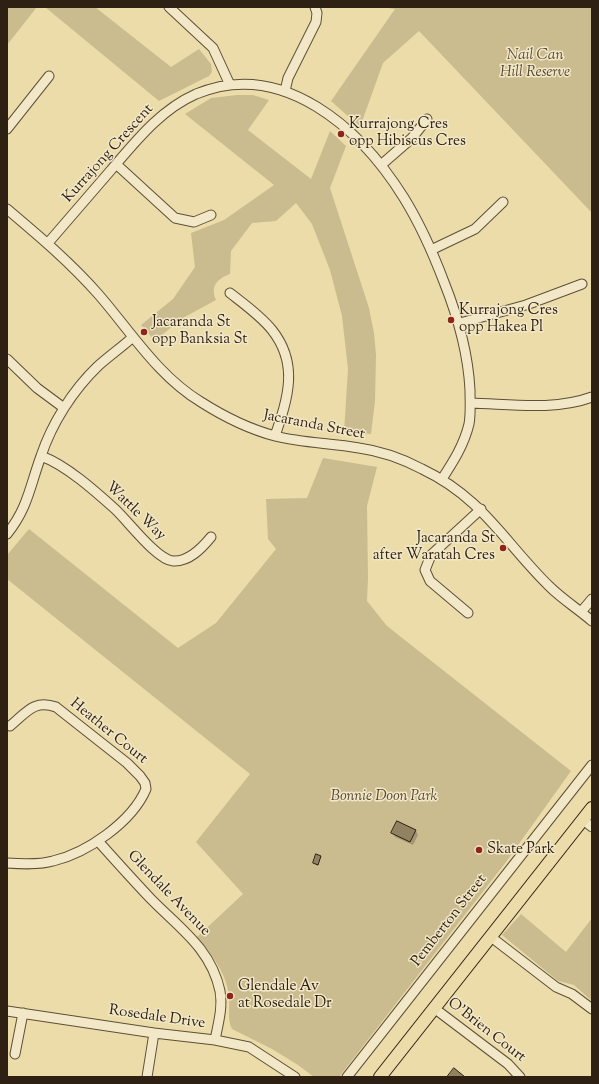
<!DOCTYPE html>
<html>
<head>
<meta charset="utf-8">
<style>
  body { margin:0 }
  #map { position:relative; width:599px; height:1084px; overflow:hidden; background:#ebdca9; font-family:"Sorts Mill Goudy",serif }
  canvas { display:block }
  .frame { position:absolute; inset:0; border:8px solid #2f2014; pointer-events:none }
</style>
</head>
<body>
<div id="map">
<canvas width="599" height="1084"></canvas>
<div class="frame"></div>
</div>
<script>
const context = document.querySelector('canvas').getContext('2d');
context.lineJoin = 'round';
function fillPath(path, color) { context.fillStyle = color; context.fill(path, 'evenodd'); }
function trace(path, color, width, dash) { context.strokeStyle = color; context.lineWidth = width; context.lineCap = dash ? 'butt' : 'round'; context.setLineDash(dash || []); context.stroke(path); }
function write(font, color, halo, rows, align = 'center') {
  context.font = font + ' "Sorts Mill Goudy",serif'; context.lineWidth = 3; context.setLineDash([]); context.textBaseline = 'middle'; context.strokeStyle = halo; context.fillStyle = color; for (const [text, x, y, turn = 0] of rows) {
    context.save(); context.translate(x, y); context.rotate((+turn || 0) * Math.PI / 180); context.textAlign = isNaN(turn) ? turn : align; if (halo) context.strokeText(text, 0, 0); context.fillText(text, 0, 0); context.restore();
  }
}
fillPath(new Path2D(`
  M7 7H37L7 45Z
  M45 7H95L171 67 199 49 211 64 212 72 209 76 159 101Z
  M381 7H592V213L419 31 383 63 360 127 331 101 395 9Z
  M237 95H253L269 100 248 130 311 179 330 131 346 146 330 188 369 308 374 333 376 355 375 401 371 434 344 432 348 369 342 316 330 270 312 224 296 203 276 221 252 223 231 251 230 274C217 279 210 286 216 300L181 319 155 341 141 325 173 299 195 267 191 233 224 220 274 185 185 114 211 98Z
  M323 458 377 467 367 506 368 579 367 601 387 626 571 771 506 862 339 1077H314L298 1065 272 1049 232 1029C227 1019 230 1011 229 999 228 974 212 956 197 937L243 894 196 842 250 774 7 579V555L29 529 178 648 216 623 276 549 268 539 266 499 307 498Z
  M521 914 566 952 592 918V1001L574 985 558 981 502 935Z`), '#cbbc90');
fillPath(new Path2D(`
  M416 831 418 835 413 845 395 837 393 833Z
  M321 856 318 866 315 864 314 863Z`), '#0003');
const building = new Path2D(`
  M397 821 416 830 410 842 391 833Z
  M316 854 321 856 318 865 313 863Z
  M454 1068 465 1077H447Z`);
fillPath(building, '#918261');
trace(building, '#2f2014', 1);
const minor = new Path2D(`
  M169 7 213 48 230 85
  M285 91 288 78 316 22 317 13 315 7
  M7 129 49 76
  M116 164 175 218 194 222 211 215
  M381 165 412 138 427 119
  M7 209C39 236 71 263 99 295 131 332 158 376 201 402 223 416 249 429 275 436 302 443 331 443 359 448 381 451 403 459 422 469 483 498 504 542 549 586 562 599 578 609 592 621
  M48 243C69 219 90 194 111 170 136 141 160 110 196 94 283 58 361 129 404 198 420 224 433 253 444 282 458 317 468 351 470 390 470 401 471 413 469 424 464 445 453 462 442 479
  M431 250 475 229 503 202
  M230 293C244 304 261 316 272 330 299 364 288 398 275 436
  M460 323 526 305 582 284
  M7 359 37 388 64 408
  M471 403C510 404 554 411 592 397
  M41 456C66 465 95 491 115 509 128 521 157 560 173 561 189 562 202 548 211 537
  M7 534C28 508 30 486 41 456 52 423 73 390 98 366 109 356 122 347 133 337
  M581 612 592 599
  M468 613 430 581 425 570 431 555 481 509
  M583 820 592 827
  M98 841C115 860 132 879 150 898 178 927 211 948 220 991 223 1008 218 1024 215 1040
  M7 863C22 864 39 865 53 861 87 853 132 822 146 789L145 783 140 776 127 763 56 707C34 699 26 713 10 726
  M491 937 556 987 572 994 592 1009
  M434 1008 508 1064 520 1077
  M7 1011 154 1033 215 1040 249 1047 295 1077
  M15 1054 23 1013
  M147 1077 154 1033
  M347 1077 592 765`);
const major = new Path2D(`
  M380 1077 592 808`);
trace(minor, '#5e4f39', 11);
trace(major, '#2f2014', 14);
trace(minor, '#f2e8c7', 9);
trace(major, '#ebdca9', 12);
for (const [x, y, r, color] of [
  [341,134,4,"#8f2418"],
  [451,320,4,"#8f2418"],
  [144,332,4,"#8f2418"],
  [503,548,4,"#8f2418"],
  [479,850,4,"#8f2418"],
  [230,996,4,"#8f2418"]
]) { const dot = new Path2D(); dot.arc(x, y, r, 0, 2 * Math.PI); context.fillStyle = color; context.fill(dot); trace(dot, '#f2e8c7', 1.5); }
write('italic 15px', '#564733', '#f2e8c7', [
  ["Nail Can",535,56],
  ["Hill Reserve",535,73],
  ["Bonnie Doon Park",384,797]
]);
write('15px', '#2f2014', '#f2e8c7', [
  ["Kurrajong Cres",349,125],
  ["opp Hibiscus Cres",349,142],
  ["Kurrajong Cres",459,311],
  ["opp Hakea Pl",459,328],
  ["Jacaranda St",152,323],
  ["opp Banksia St",152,340],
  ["Jacaranda St",495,539,"right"],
  ["after Waratah Cres",495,556,"right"],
  ["Skate Park",487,850],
  ["Glendale Av",238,987],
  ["at Rosedale Dr",238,1004]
], 'left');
write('15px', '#2f2014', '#f2e8c7', [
  ["Kurrajong Crescent",109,154,-48],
  ["Jacaranda Street",314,426,11],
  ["Wattle Way",135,512,44],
  ["Heather Court",108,732,39],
  ["Glendale Avenue",168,894,46],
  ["Pemberton Street",450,921,-52],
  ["Rosedale Drive",157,1018,8],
  ["O'Brien Court",486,1031,38]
]);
</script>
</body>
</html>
